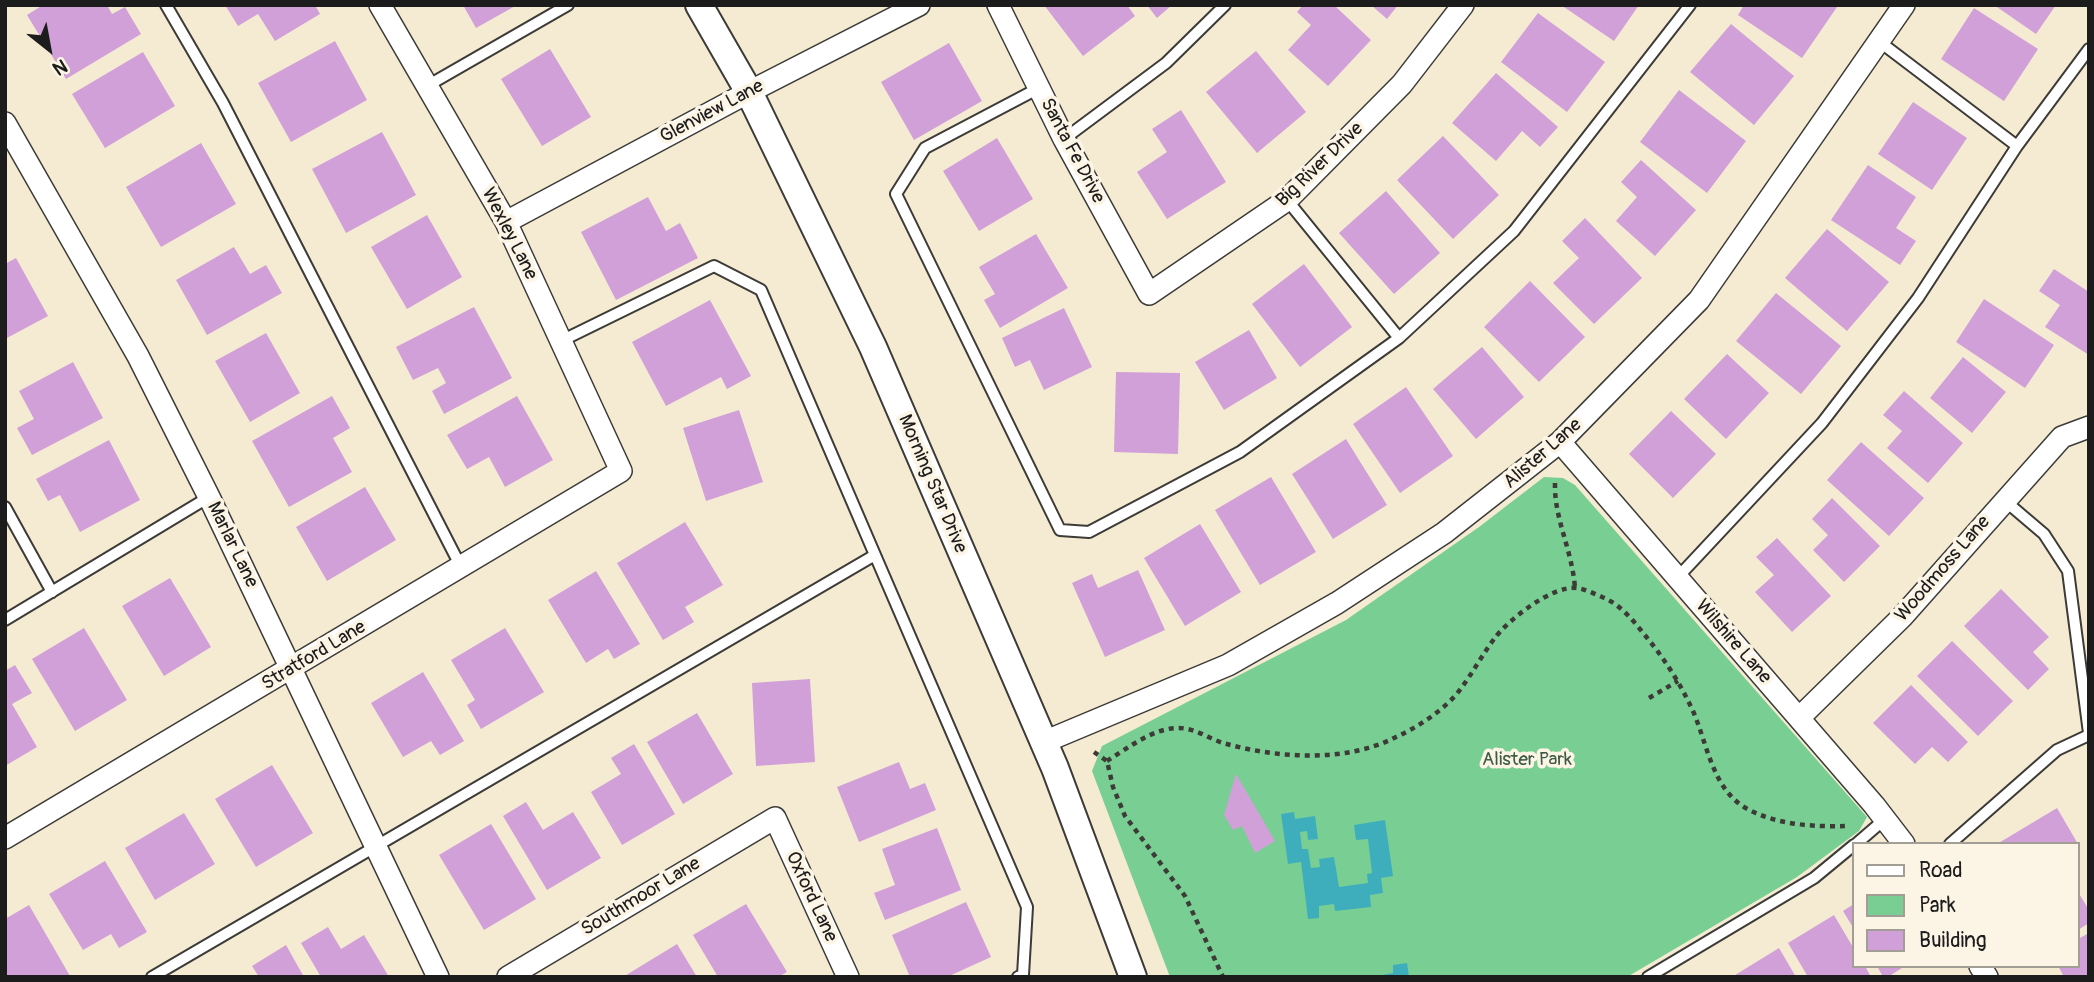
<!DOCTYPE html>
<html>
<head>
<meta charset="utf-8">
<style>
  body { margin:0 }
  #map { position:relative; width:2094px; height:982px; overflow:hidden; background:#f5ebd3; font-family:Pangolin,sans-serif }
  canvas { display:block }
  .frame { position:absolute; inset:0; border:7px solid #1c1c1c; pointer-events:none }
  .legend { position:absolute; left:1852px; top:842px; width:228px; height:126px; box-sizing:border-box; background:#fcf5e5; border:2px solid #a29e95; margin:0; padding:9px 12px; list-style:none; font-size:21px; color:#1c1c1c }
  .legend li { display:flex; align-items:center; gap:14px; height:35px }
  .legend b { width:35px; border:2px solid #a29e95 }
  .north { position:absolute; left:14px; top:14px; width:70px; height:70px; -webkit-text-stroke:5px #fcf5e5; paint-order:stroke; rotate:149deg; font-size:19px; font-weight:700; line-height:28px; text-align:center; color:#1c1c1c }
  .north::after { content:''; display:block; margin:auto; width:24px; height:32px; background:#1c1c1c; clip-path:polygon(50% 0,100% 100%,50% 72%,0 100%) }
</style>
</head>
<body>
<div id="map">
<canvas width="2094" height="982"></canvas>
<div class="frame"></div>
<ul class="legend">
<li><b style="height:9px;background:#fff"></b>Road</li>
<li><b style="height:19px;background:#79cf93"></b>Park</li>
<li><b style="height:19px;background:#d1a0d8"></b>Building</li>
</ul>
<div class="north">N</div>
</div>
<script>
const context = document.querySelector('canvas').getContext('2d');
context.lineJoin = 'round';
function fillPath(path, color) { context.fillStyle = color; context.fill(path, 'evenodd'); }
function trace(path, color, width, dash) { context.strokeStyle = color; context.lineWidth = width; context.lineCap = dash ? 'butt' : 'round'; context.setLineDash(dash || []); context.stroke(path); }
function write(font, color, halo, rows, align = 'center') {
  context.font = font + ' Pangolin,sans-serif'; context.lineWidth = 7; context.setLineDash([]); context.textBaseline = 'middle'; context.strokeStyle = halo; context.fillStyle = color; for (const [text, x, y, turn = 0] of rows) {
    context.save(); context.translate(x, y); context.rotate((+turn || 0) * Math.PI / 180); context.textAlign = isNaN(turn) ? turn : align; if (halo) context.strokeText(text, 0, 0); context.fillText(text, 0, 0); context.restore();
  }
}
fillPath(new Path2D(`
  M1544 477 1563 478 1575 485 1867 817 1859 831 1797 877 1627 977H1170L1092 771 1102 746 1346 620 1479 527Z`), '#79cf93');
fillPath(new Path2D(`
  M1294 812 1295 819 1315 816 1318 839 1308 840 1307 831 1300 832 1302 849H1308L1311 868 1320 867 1319 859 1334 857 1339 887 1368 883 1367 874 1372 873 1368 839 1356 840 1354 825 1385 820 1393 876 1381 878 1383 893 1370 895 1371 907 1335 911 1334 904 1319 906V918L1308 919 1301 862 1288 864 1281 814Z
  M1407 963 1409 977H1371L1393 973V965Z`), '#3faebc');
fillPath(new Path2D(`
  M43 5H107L112 14 125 7 141 34 66 79 27 15Z
  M225 5H315L320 14 275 41 258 14 238 26Z
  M463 5H517L476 28Z
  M1044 5H1127L1135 16 1083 56Z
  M1147 5H1172L1157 18Z
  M1303 5H1334L1371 40 1328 86 1288 50 1311 25 1297 12Z
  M1371 5H1398L1387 19Z
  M1561 5H1639L1614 41Z
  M1744 5H1835L1837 7 1802 58 1738 15Z
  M1994 5H2056L2036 34Z
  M1974 8 2038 49 2004 101 1941 59Z
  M1538 13 1605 62 1567 112 1501 62Z
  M1731 24 1794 76 1754 125 1690 72Z
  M335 41 367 100 291 142 258 83Z
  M949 43 982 101 914 140 881 82Z
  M550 49 591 117 542 146 501 79Z
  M1256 51 1306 112 1257 153 1206 92Z
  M143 52 175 106 105 148 72 94Z
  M1496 73 1558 127 1540 147 1522 131 1496 161 1452 123Z
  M1679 90 1746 141 1707 193 1640 142Z
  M1913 102 1967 138 1932 190 1878 154Z
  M1181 110 1226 182 1167 219 1137 172 1167 152 1152 129Z
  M382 132 416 195 346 233 312 169Z
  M1443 136 1499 195 1453 239 1397 180Z
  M997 138 1033 199 979 231 943 171Z
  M201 143 236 204 161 247 126 187Z
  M1641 160 1696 210 1655 256 1616 221 1637 197 1621 182Z
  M1868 165 1916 197 1896 228 1916 241 1900 265 1831 220Z
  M1386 191 1440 253 1394 294 1339 233Z
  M648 197 666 231 680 223 698 258 616 300 581 232Z
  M427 215 462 277 407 309 371 247Z
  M1585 218 1642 278 1594 324 1553 283 1579 258 1562 241Z
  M1827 229 1889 282 1847 331 1785 278Z
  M1036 234 1068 288 1000 328 984 300 995 294 979 267Z
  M234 247 250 274 266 265 282 293 207 335 176 280Z
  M16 258 48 316 5 339V264Z
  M1304 264 1352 327 1300 367 1252 304Z
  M2054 269 2089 292V355L2045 327 2060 305 2039 291Z
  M1530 281 1585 337 1539 382 1484 327Z
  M1776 293 1841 346 1801 394 1736 341Z
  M1984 299 2054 345 2025 388 1956 342Z
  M710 300 751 376 727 389 721 377 666 406 632 342Z
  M474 307 512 378 444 414 432 391 446 383 438 368 413 380 396 347Z
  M1064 308 1092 367 1044 390 1030 360 1015 367 1002 338Z
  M1249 330 1277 378 1224 410 1195 362Z
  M266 333 300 393 250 422 215 361Z
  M1482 347 1524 397 1476 439 1433 389Z
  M1727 354 1769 393 1726 439 1684 399Z
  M1963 357 2006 392 1972 433 1930 398Z
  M73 362 103 418 32 455 17 428 34 419 19 391Z
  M1116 372 1180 373 1178 454 1114 452Z
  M1406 387 1453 456 1400 493 1353 424Z
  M1904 391 1963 443 1928 483 1887 448 1902 431 1883 415Z
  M332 396 350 428 333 438 352 472 289 507 252 441Z
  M517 396 553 460 505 487 489 457 467 469 447 435Z
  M739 410 763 482 706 501 683 428Z
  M1671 411 1716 454 1673 498 1629 454Z
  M1346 439 1387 505 1333 539 1292 474Z
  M109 440 140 500 80 532 60 495 48 501 36 479Z
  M1861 442 1924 498 1889 536 1827 480Z
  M1271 477 1316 552 1260 585 1215 510Z
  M365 487 396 540 327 581 296 527Z
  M1832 498 1880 546 1844 582 1813 550 1828 535 1812 519Z
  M685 522 723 585 685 607 694 622 663 640 617 563Z
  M1200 524 1241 592 1185 626 1144 558Z
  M1777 538 1831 596 1792 632 1755 592 1774 575 1756 557Z
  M1138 570 1165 630 1105 657 1072 583 1092 574 1098 588Z
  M596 571 640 644 614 659 608 649 586 663 548 600Z
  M170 578 211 647 164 676 122 606Z
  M2001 589 2049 637 2033 652 2049 669 2028 690 1964 626Z
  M84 628 127 700 75 731 32 659Z
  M505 628 544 692 481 729 467 705 475 700 451 660Z
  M1952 641 2013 701 1978 736 1917 676Z
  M15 665 32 693 12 704 37 747 5 766V671Z
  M423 672 464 741 440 755 431 741 403 757 371 703Z
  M810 679 815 762 756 766 752 683Z
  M1911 685 1968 742 1948 762 1932 747 1915 764 1873 723Z
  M697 713 733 774 683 804 647 742Z
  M634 744 675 814 622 845 591 792 621 774 611 758Z
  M899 762 910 789 925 783 936 810 859 842 837 787Z
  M272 765 313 833 256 867 215 799Z
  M1236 774 1275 841 1255 853 1242 826 1233 830 1224 815Z
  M526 802 543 830 573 812 601 858 547 890 503 816Z
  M2057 808 2078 844H1997Z
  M184 813 215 864 155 900 125 848Z
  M491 824 536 899 484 930 439 855Z
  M937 828 961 890 885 920 874 893 895 885 882 849Z
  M105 861 147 932 119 948 111 934 83 950 49 894Z
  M2078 892 2089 910V923L2078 930Z
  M966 902 991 957 947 977H910L892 935Z
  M746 904 787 972 778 977H718L693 935Z
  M1854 904V929L1843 911Z
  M29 905 70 976 69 977H5V919Z
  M1834 915 1854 949V966H1865L1871 977H1808L1788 943Z
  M328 927 341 949 364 935 389 977H321L301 943Z
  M2089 933V977H2064L2058 966H2078V939Z
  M677 944 697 977H623Z
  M286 945 304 977H259L252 966Z
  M1779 948 1796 977H1732Z
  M1877 966H1905L1888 977H1883Z`), '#d1a0d8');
const service = new Path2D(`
  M166 5 223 103 461 567
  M1880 42 2017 146 2089 49
  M427 86 568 5
  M1039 88 925 148 896 194 1060 530 1089 532 1240 452 1399 338 1287 200
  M1064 139 1166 63 1225 5
  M1399 338 1514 231 1690 5
  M561 341 714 266 761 290 875 555
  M2004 500 2044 534 2068 571 2089 733
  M5 507 52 592
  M1678 577 1822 423 1918 298 2017 146
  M5 620 209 497
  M1856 844 1885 819
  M1950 844 2057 750 2089 735
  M152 977 875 555 1027 907 1023 975 1018 977
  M1648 977 1814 878 1854 845`);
const minor = new Path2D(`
  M998 5 1064 139 1149 294 1287 200 1402 84 1463 5
  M5 123 138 356 209 497 438 977
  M506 222 749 92 919 5
  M1560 442 1874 805 1904 844
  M1799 718 1902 617 2062 437 2089 427
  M1044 742 1228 665 1337 603 1444 533 1560 442 1699 300 1904 5
  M5 838 621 471 506 222 380 5
  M1980 966 1987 977
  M508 977 775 818 848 977`);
const tertiary = new Path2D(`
  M699 5 749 92 873 347 1055 768 1133 977`);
trace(service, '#3d3b37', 14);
trace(minor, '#3d3b37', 24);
trace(tertiary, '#3d3b37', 30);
trace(new Path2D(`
  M1555 483C1554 519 1572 549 1575 588
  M1649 698 1678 681
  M1094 752 1107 761 1113 787 1125 816 1185 896 1223 977
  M1107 761C1128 748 1153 728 1178 728 1195 728 1208 738 1223 743 1276 758 1344 763 1394 738 1416 728 1438 714 1455 696 1470 678 1480 658 1494 639 1508 620 1552 585 1577 588 1585 589 1595 594 1602 597 1622 605 1635 623 1648 639 1666 661 1681 685 1693 711 1707 743 1712 787 1744 807 1774 825 1814 827 1847 826`), '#3d3b37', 4.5, [5, 5]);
trace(service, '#fff', 10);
trace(minor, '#fff', 21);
trace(tertiary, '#fff', 26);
write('19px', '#1c1c1c', '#fcf5e5', [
  ["Glenview Lane",712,112,-28],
  ["Santa Fe Drive",1072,151,62],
  ["Big River Drive",1320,165,-44],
  ["Wexley Lane",509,234,63],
  ["Alister Lane",1543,454,-41],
  ["Morning Star Drive",932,484,67],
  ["Marlar Lane",232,545,64],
  ["Woodmoss Lane",1943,569,-49],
  ["Wilshire Lane",1733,642,49],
  ["Stratford Lane",314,656,-31],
  ["Southmoor Lane",641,897,-31],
  ["Oxford Lane",811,897,65]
]);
write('19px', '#3d5b46', '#fcf5e5', [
  ["Alister Park",1527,760]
]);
</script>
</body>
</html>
